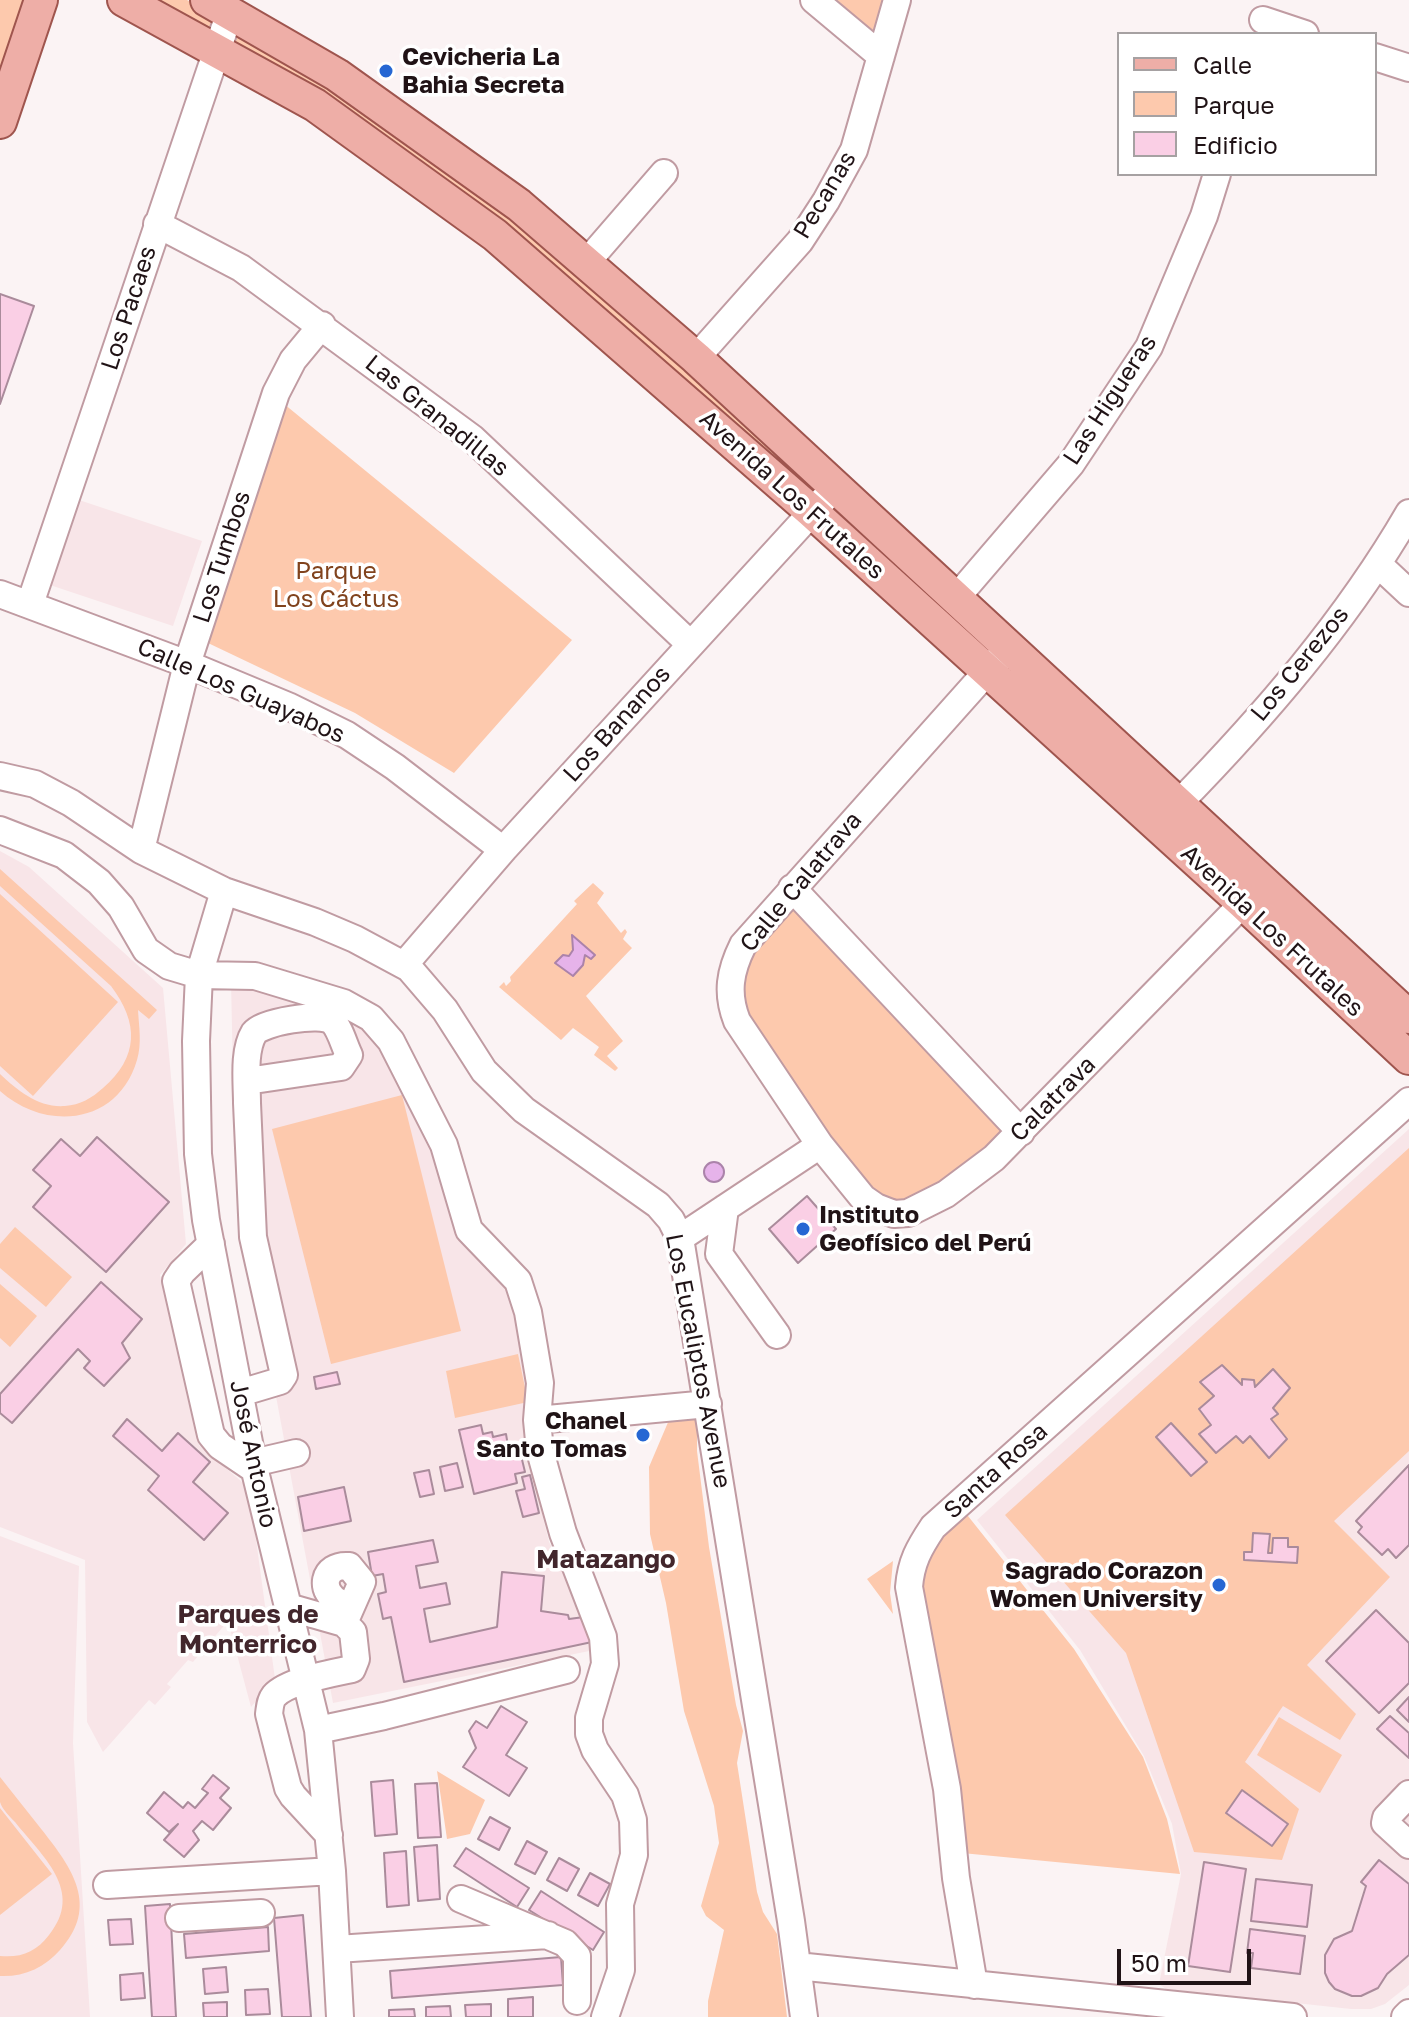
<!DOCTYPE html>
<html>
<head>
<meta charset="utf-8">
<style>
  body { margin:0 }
  #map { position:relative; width:1409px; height:2017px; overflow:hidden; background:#fbf3f4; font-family:"Golos Text",sans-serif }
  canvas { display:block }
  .legend { position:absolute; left:1117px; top:32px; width:260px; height:144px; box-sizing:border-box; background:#fff; border:2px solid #a6a1a2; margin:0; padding:10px 14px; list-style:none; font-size:24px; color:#201316 }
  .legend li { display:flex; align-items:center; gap:16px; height:40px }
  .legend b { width:40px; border:2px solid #a6a1a2 }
  .scale { position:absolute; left:1117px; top:1949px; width:134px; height:36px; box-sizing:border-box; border:4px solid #201316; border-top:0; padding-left:10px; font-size:24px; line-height:28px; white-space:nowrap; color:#201316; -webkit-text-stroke:6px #fff; paint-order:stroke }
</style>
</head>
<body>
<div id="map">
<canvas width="1409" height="2017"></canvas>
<ul class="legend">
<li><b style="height:10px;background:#eeaea7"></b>Calle</li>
<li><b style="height:22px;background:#fdc9ad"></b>Parque</li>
<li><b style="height:22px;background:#facfe5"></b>Edificio</li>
</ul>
<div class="scale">50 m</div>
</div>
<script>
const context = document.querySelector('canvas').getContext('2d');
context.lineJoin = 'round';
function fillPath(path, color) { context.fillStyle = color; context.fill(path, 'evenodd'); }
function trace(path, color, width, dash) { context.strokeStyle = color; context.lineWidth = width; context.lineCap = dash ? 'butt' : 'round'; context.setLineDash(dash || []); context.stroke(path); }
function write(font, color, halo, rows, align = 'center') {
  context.font = font + ' "Golos Text",sans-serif'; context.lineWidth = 7; context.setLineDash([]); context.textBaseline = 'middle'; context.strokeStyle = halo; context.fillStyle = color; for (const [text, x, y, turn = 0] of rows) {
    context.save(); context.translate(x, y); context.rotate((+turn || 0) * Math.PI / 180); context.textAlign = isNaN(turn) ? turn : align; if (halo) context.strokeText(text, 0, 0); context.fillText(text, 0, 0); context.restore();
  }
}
fillPath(new Path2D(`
  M79 500 202 541 173 626 50 585Z
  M0 851 29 867 163 988 186 1244 160 1275 199 1445 249 1488 275 1679 251 1707 228 1621 193 1662 188 1660 167 1684 171 1687 155 1705 149 1700 103 1752 87 1722 85 1560 0 1527Z
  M231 982 343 1012 377 1036 505 1273 526 1347 533 1477 549 1542 590 1620 599 1649 333 1703 239 1197 235 1166Z
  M1409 1129V1985L1385 2004 1371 2009H1351L1166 1989 1159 1984 1181 1874 1172 1824 1144 1756 1080 1650 977 1520Z
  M0 1536 79 1566 73 1743 90 2017H0Z`), '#f8e5e8');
fillPath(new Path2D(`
  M0 0H29L0 90Z
  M149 0H187L217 17 210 32Z
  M823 0H891L878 45Z
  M232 31 332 83 516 217 814 481V492L805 494 231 41Z
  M278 399 572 640 454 773 355 713 208 643Z
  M0 869 157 1010 149 1019 138 1010C139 1028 142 1043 137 1060 118 1125 46 1132 0 1091V1074C18 1091 39 1108 65 1106 80 1105 92 1098 103 1088 139 1057 139 1023 111 986L0 886Z
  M593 883 604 893 597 903 621 933 625 929 627 932 623 939 632 948 586 996 623 1041 607 1056 618 1068 615 1071 594 1055 599 1047 573 1028 561 1040 499 987 504 982 506 986 511 981 510 977 577 904 574 901Z
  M0 894 118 1002 33 1096 0 1066Z
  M788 904 1006 1128 980 1158 926 1194 898 1205 861 1186 735 1001 742 969Z
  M402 1095 461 1331 331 1364 272 1129Z
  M1409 1148V1451L1334 1521 1390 1577 1307 1665 1356 1714 1340 1740 1283 1706 1245 1762 1299 1809 1282 1860 1194 1852 1126 1653 1005 1515Z
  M15 1227 72 1277 46 1307 0 1268V1244Z
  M0 1284 37 1316 10 1347 0 1338Z
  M518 1354 528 1402 455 1418 446 1371Z
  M692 1417 697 1422V1451L709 1547 736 1705 743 1731 737 1763 757 1892 763 1912 777 1934 787 2017H708V2001L724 1930 706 1916 701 1906 719 1843 714 1806 684 1711 666 1603 650 1534 649 1467 669 1420Z
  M964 1511 1074 1649 1143 1757 1167 1819 1180 1874 962 1853 916 1587 924 1553Z
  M893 1561 890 1593 893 1614 867 1579Z
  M1279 1717 1342 1755 1320 1793 1257 1755Z
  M437 1771 485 1800 470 1834 447 1839Z
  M0 1777C14 1795 28 1812 42 1830 72 1868 100 1906 60 1950 44 1968 24 1977 0 1976V1956C21 1958 36 1952 49 1935 85 1891 42 1856 15 1822 10 1817 2 1809 0 1802 0 1795 0 1785 0 1777Z
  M0 1808 52 1874 0 1915Z`), '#fdc9ad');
const water = new Path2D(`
  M572 935 595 955 591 959 585 955 583 965 573 976 555 963 563 955 569 956 573 950Z
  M704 1172a10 10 0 1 1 20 0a10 10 0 1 1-20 0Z`);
fillPath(water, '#e6b3ea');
trace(water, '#ab83aa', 2);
const building = new Path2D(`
  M0 294 34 306 0 404Z
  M97 1137 169 1202 106 1272 33 1207 51 1186 33 1170 61 1139 80 1156Z
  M807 1196 836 1229 798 1263 769 1229Z
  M101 1282 142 1319 122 1343 130 1358 104 1386 84 1368 90 1361 78 1349 12 1423 0 1413V1394Z
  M1222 1365 1242 1385V1379L1254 1380 1255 1387 1273 1369 1290 1388 1273 1408 1278 1414 1271 1419 1287 1439 1269 1458 1250 1436 1243 1443 1236 1436 1216 1453 1199 1434 1211 1425 1199 1409 1214 1396 1200 1382Z
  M337 1372 340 1384 316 1389 314 1377Z
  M127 1419 162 1451 178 1433 210 1462 193 1482 228 1513 204 1540 148 1490 159 1476 113 1436Z
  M1171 1423 1207 1462 1191 1476 1156 1437Z
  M481 1425 483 1434 492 1432 493 1437 506 1434 508 1446 518 1443 525 1472 515 1474 517 1483 474 1494 459 1430Z
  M457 1463 463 1487 445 1491 440 1467Z
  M1409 1465V1545L1396 1558 1388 1549 1382 1555 1358 1532 1362 1527 1356 1521Z
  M429 1470 434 1494 420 1497 414 1473Z
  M530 1475 539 1513 523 1517 516 1491 525 1489 522 1477Z
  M344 1487 351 1521 304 1531 298 1497Z
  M1253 1533 1270 1534 1268 1553H1272L1273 1538H1288V1547H1298L1297 1563 1244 1560V1552H1252Z
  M433 1540 438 1562 416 1566 420 1588 446 1583 450 1604 424 1609 430 1642 497 1627 502 1572 544 1576 541 1611 568 1615 569 1619 584 1617 592 1642 404 1682 391 1617 383 1619 378 1594 386 1592 383 1574 372 1576 368 1552Z
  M1376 1610 1409 1643V1683L1379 1713 1326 1661Z
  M1409 1697V1722L1397 1710Z
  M501 1706 527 1722 506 1755 527 1768 509 1796 463 1767 476 1748 469 1731 476 1721 487 1728Z
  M1390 1716 1409 1733V1758L1377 1729Z
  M213 1775 229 1788 220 1798 231 1808 213 1830 202 1821 193 1831 199 1840 184 1857 164 1840 178 1824 169 1832 147 1813 164 1792 183 1808 188 1802 195 1808 208 1793 202 1789Z
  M393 1780 397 1834 375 1836 371 1782Z
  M437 1783 441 1837 418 1838 415 1784Z
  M1242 1790 1288 1824 1272 1846 1226 1813Z
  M490 1817 510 1828 499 1850 478 1839Z
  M527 1841 547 1852 535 1874 515 1864Z
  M437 1845 440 1899 418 1901 414 1847Z
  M466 1848 529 1888 517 1907 454 1866Z
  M406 1851 409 1905 387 1907 384 1853Z
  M559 1858 579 1869 567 1891 547 1880Z
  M1379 1860 1409 1884V1955L1387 1974 1378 1988 1361 1996H1352L1335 1989 1329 1982 1325 1973V1955L1334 1939 1352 1931 1366 1886 1361 1882Z
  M1204 1862 1246 1869 1230 1972 1188 1966Z
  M590 1873 610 1884 598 1906 578 1895Z
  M1256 1879 1312 1885 1307 1927 1251 1921Z
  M541 1891 604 1932 593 1950 529 1910Z
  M170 1904 176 2017H152L145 1906Z
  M303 1915 311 2017H282L274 1918Z
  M131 1919 133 1944 110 1945 108 1920Z
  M268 1927 269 1951 186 1958 184 1934Z
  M1250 1929 1305 1936 1300 1974 1251 1968 1253 1953H1247Z
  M561 1957 563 1985 392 1998 390 1971Z
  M226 1967 228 1992 205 1994 203 1969Z
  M143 1973 145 1998 121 2000 120 1975Z
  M268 1989 270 2014 246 2015 245 1990Z
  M533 1997V2017H508V1999Z
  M227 2002V2017H204L203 2003Z
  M491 2004V2017H466L465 2005Z
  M450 2006 451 2017H426V2007Z
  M414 2009 415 2017H389V2010Z`);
fillPath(building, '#facfe5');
trace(building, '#aa8b9b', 2);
const minor = new Path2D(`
  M814 0 881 56
  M1263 20 1305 34
  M1375 57 1409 68
  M157 224 241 268 472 438 689 643
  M586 263 664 173
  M696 358 800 241 826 201 854 150 897 0
  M1379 565 1409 593
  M0 594 187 664 288 706 347 735 395 767 503 850
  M956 598 1071 464 1149 347 1204 216 1217 174
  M30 604 230 12
  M1009 647 743 945C730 971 726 993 737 1021L820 1145 863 1198 876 1207 894 1214 908 1213 946 1194 994 1158 1257 889
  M0 776 35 784 71 803 141 850 224 891 315 922 355 939 409 968 445 1010 484 1071 524 1110 658 1205 671 1220 680 1238 791 1921 804 2017
  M1178 804C1264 716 1347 620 1409 513
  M0 830 64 855 99 882 121 907 146 950 169 966 199 975 255 976 344 1003 371 1018 391 1041 444 1145 469 1230 518 1281 528 1312 540 1383 537 1420 540 1451 563 1533 603 1637 605 1664 589 1718V1734L595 1750 625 1795 633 1820 634 1855 620 1904 621 1970 605 2017
  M141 850 187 664 276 393 293 360 322 325
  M792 888 1021 1132
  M224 891 199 975 196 1041 198 1154 206 1220 253 1463 318 1730 332 1871 340 2017
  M404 965 503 850 835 487
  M725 1208 719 1254 777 1335
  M680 1238 820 1145
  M211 1244 182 1272 176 1281 211 1435 220 1446 254 1469
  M240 1393 280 1381 284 1375 253 1237 247 1103C247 1083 243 1051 254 1033 262 1022 321 1012 332 1021 340 1028 344 1045 349 1055L341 1067 247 1081
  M537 1420 708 1404
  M253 1463 296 1453
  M340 1603C318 1592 322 1564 349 1566L362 1582 344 1623
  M288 1607 344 1623 353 1632 356 1659 352 1669C333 1673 287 1681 274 1696 270 1701 270 1707 269 1714L288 1788 293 1796 329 1835
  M318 1730 384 1716 566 1670
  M1409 1794 1386 1818 1385 1823 1409 1845
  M107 1885 332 1871
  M461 1899 565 1943 577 1956V2001
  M179 1918 261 1913
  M337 1949 548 1935
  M797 1966 1293 2017
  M974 1985 956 1878 947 1789 909 1587C911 1562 919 1548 933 1527L1409 1101
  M1405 2017 1409 2013`);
const major = new Path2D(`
  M124 0 315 105 495 235 811 511 1243 903 1409 1058
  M207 0 337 75 519 205 696 358 1409 1017
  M0 122 41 0`);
trace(minor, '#c09ba2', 30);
trace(major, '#9f554e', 36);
trace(minor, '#fff', 26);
trace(major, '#eeaea7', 32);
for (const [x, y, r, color] of [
  [386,71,8,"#2667d3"],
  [803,1229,8,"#2667d3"],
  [643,1435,8,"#2667d3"],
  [1219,1585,8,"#2667d3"]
]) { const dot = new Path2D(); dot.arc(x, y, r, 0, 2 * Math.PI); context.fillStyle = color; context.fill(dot); trace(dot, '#fff', 3); }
write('bold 24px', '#201316', '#fff', [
  ["Cevicheria La",402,57],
  ["Bahia Secreta",402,85],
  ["Instituto",819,1215],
  ["Geofísico del Perú",819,1243],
  ["Chanel",627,1421,"right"],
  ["Santo Tomas",627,1449,"right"],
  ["Sagrado Corazon",1203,1571,"right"],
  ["Women University",1203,1599,"right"]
], 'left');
write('24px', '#201316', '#fff', [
  ["Pecanas",825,195,-59],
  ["Los Pacaes",129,308,-72],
  ["Las Higueras",1110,400,-57],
  ["Las Granadillas",437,416,39],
  ["Avenida Los Frutales",792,495,42],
  ["Los Tumbos",222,557,-72],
  ["Los Cerezos",1300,664,-51],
  ["Calle Los Guayabos",241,691,24],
  ["Los Bananos",617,724,-48],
  ["Calle Calatrava",801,882,-50],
  ["Avenida Los Frutales",1272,931,43],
  ["Calatrava",1053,1099,-45],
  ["Los Eucaliptos Avenue",698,1361,79],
  ["José Antonio",253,1454,78],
  ["Santa Rosa",996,1471,-42]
]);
write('24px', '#81431d', '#fff', [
  ["Parque",336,571],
  ["Los Cáctus",336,599]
]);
write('bold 26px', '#42262c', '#fff', [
  ["Matazango",606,1560],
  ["Parques de",248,1615],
  ["Monterrico",248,1645]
]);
</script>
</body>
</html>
